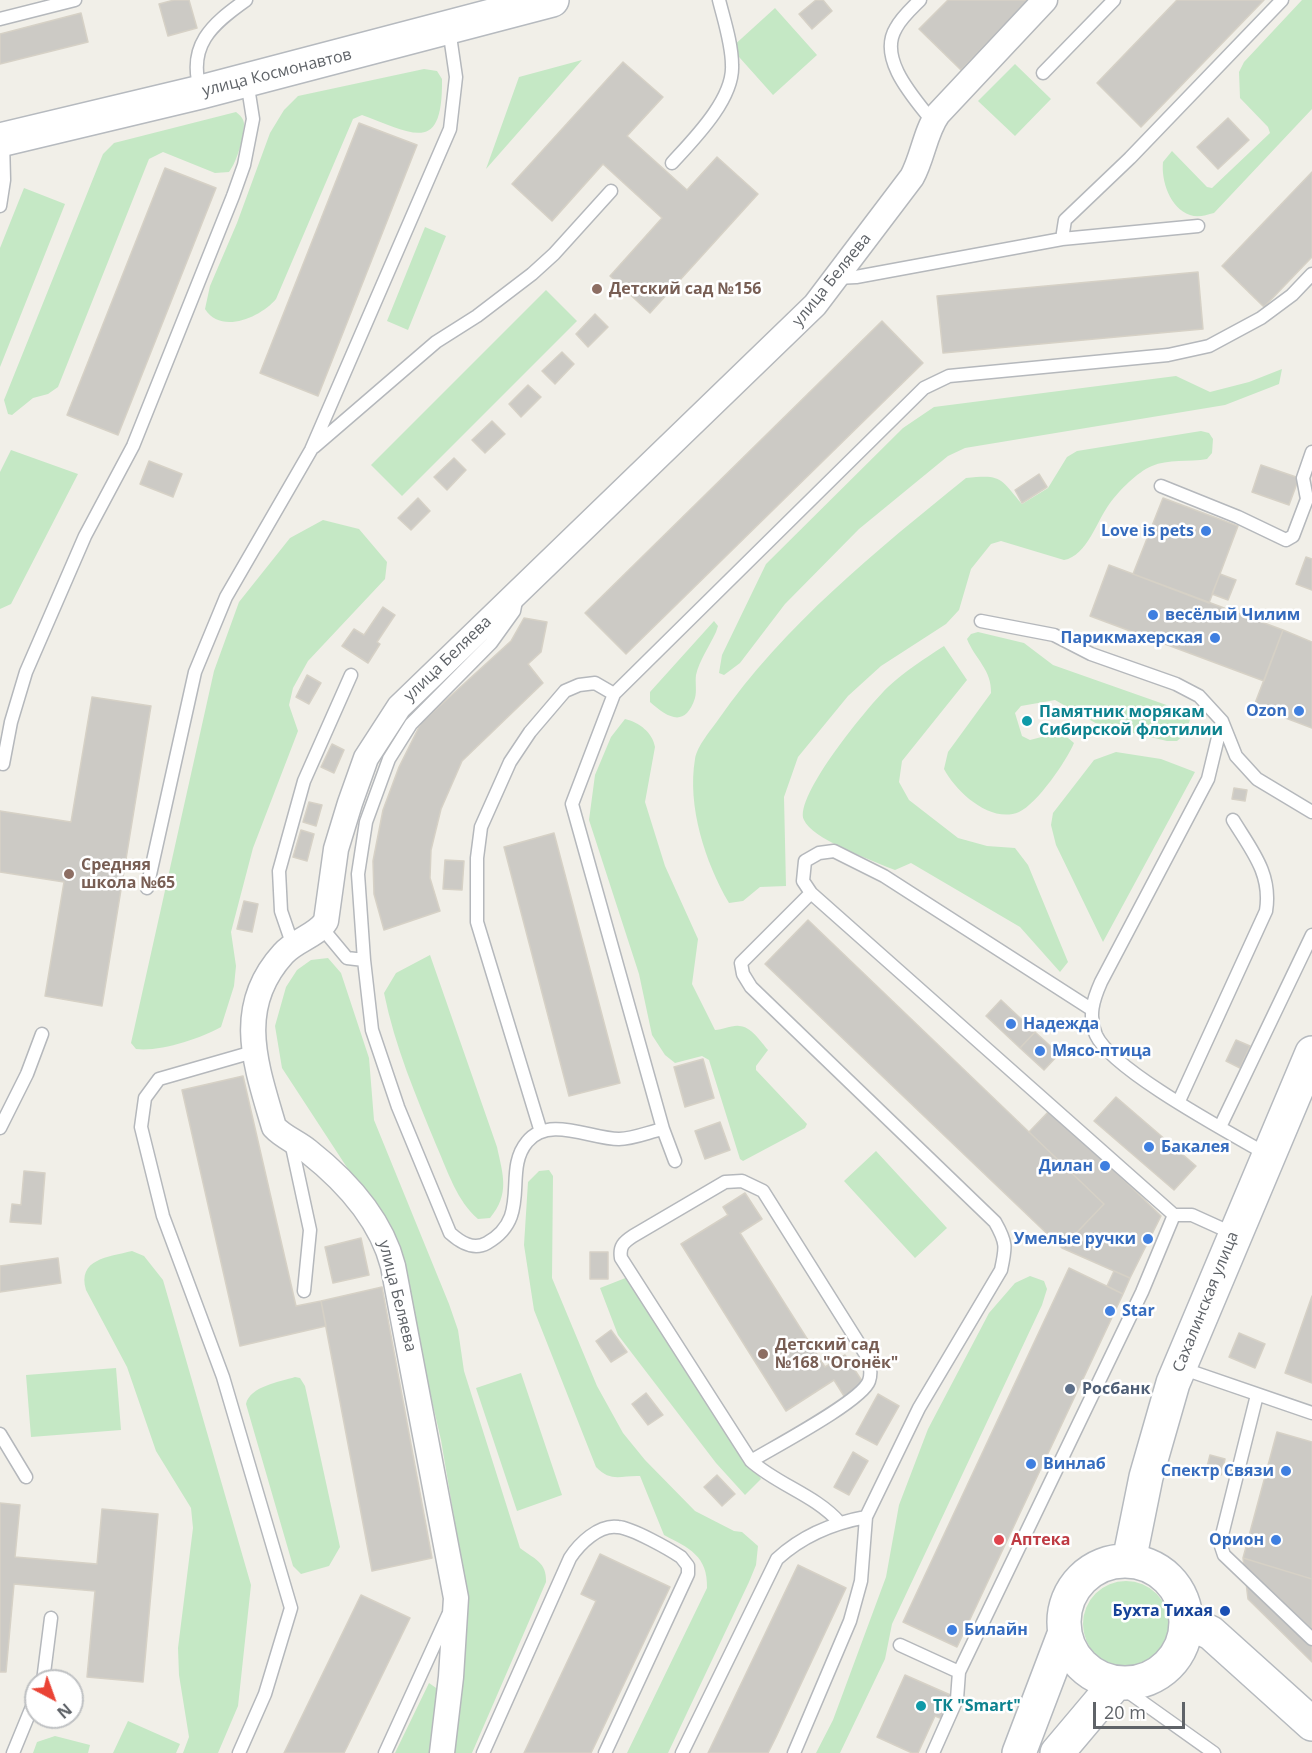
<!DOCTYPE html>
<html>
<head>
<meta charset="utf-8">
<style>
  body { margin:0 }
  #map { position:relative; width:1312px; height:1753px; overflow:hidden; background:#f1efe8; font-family:"Open Sans",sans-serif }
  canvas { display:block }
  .north { position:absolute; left:24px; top:1669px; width:60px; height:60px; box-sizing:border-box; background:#fff; border:2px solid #bfc1c3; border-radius:50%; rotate:139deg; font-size:16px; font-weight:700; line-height:24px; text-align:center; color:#5f6368 }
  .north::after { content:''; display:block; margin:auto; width:21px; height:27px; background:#ea4335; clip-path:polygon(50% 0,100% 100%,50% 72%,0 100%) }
  .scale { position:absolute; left:1093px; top:1702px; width:92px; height:27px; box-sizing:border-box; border:3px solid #5f6368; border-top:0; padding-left:8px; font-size:18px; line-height:21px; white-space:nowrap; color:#5f6368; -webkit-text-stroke:4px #fff; paint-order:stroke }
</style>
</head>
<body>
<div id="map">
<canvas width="1312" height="1753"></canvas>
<div class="north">N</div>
<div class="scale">20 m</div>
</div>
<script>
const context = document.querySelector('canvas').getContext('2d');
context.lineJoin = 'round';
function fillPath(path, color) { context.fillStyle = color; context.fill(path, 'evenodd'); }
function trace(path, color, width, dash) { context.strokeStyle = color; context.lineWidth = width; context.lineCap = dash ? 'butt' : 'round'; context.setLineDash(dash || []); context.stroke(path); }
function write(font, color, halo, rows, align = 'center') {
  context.font = font + ' "Open Sans",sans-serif'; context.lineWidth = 5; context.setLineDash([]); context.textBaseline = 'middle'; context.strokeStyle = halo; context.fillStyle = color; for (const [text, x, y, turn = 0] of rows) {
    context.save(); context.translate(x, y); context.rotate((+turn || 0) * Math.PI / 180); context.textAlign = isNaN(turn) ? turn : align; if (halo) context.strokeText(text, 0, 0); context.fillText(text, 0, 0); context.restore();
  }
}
fillPath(new Path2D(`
  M1302 0H1312V109L1214 213C1206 215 1198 218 1190 215 1170 208 1161 181 1163 162L1172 151 1207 187 1212 188 1270 133 1268 127 1240 98 1239 72 1244 62Z
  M775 8 817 55 773 95 731 48Z
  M582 60 486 169 519 77Z
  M1015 64 1051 99 1015 136 978 101Z
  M424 69 437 71 442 79C443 155 414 134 362 115L353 119 276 299C261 317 221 335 205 309L210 286 237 223 270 133 284 110 298 96Z
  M236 112C240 115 244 119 244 124 244 137 237 162 229 172L215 173 163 152 149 159 58 387 48 394 33 398 12 415 8 414 4 400 103 154 114 143Z
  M24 188 65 204 0 367V248Z
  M425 227 446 236 408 330 387 321Z
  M546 290 577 321 402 496 371 465Z
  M1282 369 1279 384 1225 405 965 448 948 456 859 529 785 604 740 663 724 675 719 673 722 655 766 564 903 428 934 407 1176 376 1210 392 1249 382Z
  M1201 431 1209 433 1213 439 1212 453 1207 459C1190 462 1167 459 1152 466 1137 472 1119 491 1110 503 1097 520 1087 556 1064 560L1001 541 991 544 971 569 959 610 946 624 881 666 848 696 798 757 784 797 786 886 760 887 743 901 729 903C705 862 687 806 695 759 697 746 711 730 718 720 784 625 877 550 966 478 1002 474 1000 478 1022 504L1048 488 1067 457 1077 451Z
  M11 450 78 474 11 604 0 609V472Z
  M323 520 359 529 387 562 385 579 308 661 293 688 289 705 298 731 253 848 231 932 236 966 234 986 221 1027C200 1039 159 1052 136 1049L131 1043 214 671 239 602 290 538Z
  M714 621 718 626 716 632C710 645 699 661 696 675 695 682 697 691 695 698 685 729 667 717 650 702V692Z
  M978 632 1024 643 1053 665 1192 714 1185 734 1177 741H1167L1099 725 1055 700 1021 706 1015 713 1022 736 1030 740 1061 732 1074 743C1067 760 1037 804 1019 812 991 824 956 792 944 769L948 752 991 693C992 670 975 659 967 639L971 634Z
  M944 646 967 680 902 761 899 782 909 800 958 838 987 846 1015 848 1028 865 1068 962 1060 972 1020 927 911 863 895 870 887 867C867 858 812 839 804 820 793 797 870 704 888 687 905 671 924 659 944 646Z
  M625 719C639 722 653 733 655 747L645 802 665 866 698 939 692 984 715 1030C723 1030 732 1025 739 1026 751 1026 761 1042 768 1050L756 1066V1070L807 1124 805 1128 743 1161 740 1159 709 1060 702 1056 675 1063 665 1055 652 1035 639 974 589 820 595 775 611 737Z
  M1116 752 1161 759 1195 772 1103 942 1056 845 1051 825 1053 813 1094 760Z
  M430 955 497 1147C503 1175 510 1194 490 1218L478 1219C457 1201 448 1172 437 1147 416 1096 395 1047 384 993L396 973Z
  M328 958 341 973 369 1058 374 1120 449 1304 458 1330 464 1371 520 1548C534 1559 547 1562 546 1582L472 1753H451L463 1600 462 1565 441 1440 395 1241 282 1068 275 1026 286 987 297 970 311 960Z
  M876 1151 947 1228 915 1258 844 1181Z
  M549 1170 553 1176 552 1278 597 1386 623 1433 645 1460 695 1511 734 1531 742 1532 758 1546 756 1565 749 1582 668 1753H627L707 1588C708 1556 689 1548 664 1535L640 1476C622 1475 611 1483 596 1467L534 1310 524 1245 528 1182 539 1171Z
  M132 1251 144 1256 163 1280 251 1585 238 1706 218 1753H183L189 1737 179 1675 178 1648 193 1528 191 1508 156 1451 127 1367 86 1290C77 1259 108 1257 132 1251Z
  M1030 1276 1044 1281 1047 1289 1042 1305 892 1624 885 1659 840 1753H816L833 1720 886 1577 899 1505 928 1429 989 1313 1015 1283Z
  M628 1277 761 1479 745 1495 716 1463 618 1335 600 1288Z
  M116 1368 121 1430 31 1437 26 1375Z
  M521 1373 562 1495 517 1511 476 1388Z
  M295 1377 300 1378 305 1386 340 1547 329 1566 301 1574 293 1566 246 1404C250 1386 280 1382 295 1377Z
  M1083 1624a43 43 0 1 1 86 0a43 43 0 1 1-86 0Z
  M429 1683 439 1690 433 1753H395Z
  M128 1721 180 1744 176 1753H113Z
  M55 1736 90 1745 88 1753H33L37 1742Z`), '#c5e8c5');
const building = new Path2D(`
  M174 0H189L197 28 168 36 159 4Z
  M816 0H823L832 11 812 29 799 14Z
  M948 0H1028L961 70 919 29Z
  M1177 0H1264L1141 127 1097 83Z
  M81 13 88 42 0 64V34Z
  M623 62 663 97 627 136 687 190 717 157 758 194 650 313 610 276 662 218 603 164 552 221 512 184Z
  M1228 118 1249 140 1218 169 1197 147Z
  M359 123 417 145 318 396 260 373Z
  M165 168 216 188 118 435 67 415Z
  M1312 172V257L1264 307 1222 266Z
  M1198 272 1203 329 943 353 937 296Z
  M595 314 608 327 588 347 576 334Z
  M882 321 923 363 626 654 585 613Z
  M562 352 574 364 555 384 542 371Z
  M528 385 541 397 521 417 509 404Z
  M492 421 505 434 485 453 472 440Z
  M454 458 466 470 447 490 434 477Z
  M149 461 182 474 173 497 140 484Z
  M1261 465 1299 478 1289 505 1252 492Z
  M1039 474 1047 487 1022 503 1015 490Z
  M418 498 430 511 411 530 398 518Z
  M1163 498 1238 526 1209 603 1133 574Z
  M1306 557 1312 559V590L1296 584Z
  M1109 565 1283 630 1264 681 1090 616Z
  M1220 574 1236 580 1228 600 1212 594Z
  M383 607 395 615 377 642 380 644 368 663 342 646 354 629 364 635Z
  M524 618 547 622 541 652 528 664 543 683 462 761 441 809 431 850 430 878 440 911 384 930 374 894 373 861 383 810 399 767 421 723 511 641Z
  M1283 630 1312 642V728L1254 706Z
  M307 675 321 683 309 704 296 697Z
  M92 697 151 706 102 1006 45 996 64 882 0 872V811L71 822Z
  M332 744 344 750 334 773 321 767Z
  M1234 788 1247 790 1245 801 1232 799Z
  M309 802 322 805 316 826 303 822Z
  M301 830 314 834 307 861 293 857Z
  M554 833 620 1083 569 1096 504 847Z
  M445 860 464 861 462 890 443 889Z
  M244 901 258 904 252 932 237 929Z
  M808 920 1104 1204 1062 1248 765 964Z
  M1001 1000 1035 1032 1020 1048 986 1016Z
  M1035 1032 1059 1054 1044 1070 1020 1048Z
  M1236 1040 1250 1046 1240 1068 1226 1061Z
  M703 1059 714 1098 685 1107 674 1067Z
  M243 1076 296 1306 321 1301 326 1326 240 1346 182 1090Z
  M1116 1097 1196 1166 1174 1190 1094 1121Z
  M1051 1109 1161 1216 1130 1278 1062 1248 1104 1204 1029 1132Z
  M720 1122 730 1150 705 1159 695 1131Z
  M24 1171 45 1173 41 1224 10 1222 12 1204 21 1205Z
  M745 1193 762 1219 740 1233 825 1367 845 1355 864 1384 844 1396 834 1380 786 1411 681 1244 728 1215 723 1207Z
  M361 1238 369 1275 333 1283 325 1247Z
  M590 1252H608V1279H590Z
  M58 1258 61 1283 0 1292V1266Z
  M1069 1268 1123 1294 957 1647 903 1622Z
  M1114 1271 1130 1278 1123 1294 1107 1286Z
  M382 1287 432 1558 372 1571 321 1301Z
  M1312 1296V1383L1285 1373Z
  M611 1330 627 1352 611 1362 596 1341Z
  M1239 1333 1265 1344 1255 1368 1229 1357Z
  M646 1393 663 1415 648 1425 632 1404Z
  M878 1394 899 1406 877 1445 856 1434Z
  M1277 1432 1312 1442V1579L1243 1558Z
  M853 1452 868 1461 849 1495 834 1487Z
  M1210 1455 1225 1459 1221 1475 1206 1471Z
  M717 1475 735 1494 722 1506 704 1487Z
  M0 1503 20 1505 15 1557 97 1564 102 1509 158 1514 143 1682 87 1677 95 1591 14 1584 6 1672H0Z
  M600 1554 670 1587 591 1753H524L596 1601 581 1594Z
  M1243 1558 1312 1579V1662L1248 1599Z
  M798 1565 846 1588 776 1737 768 1753H708Z
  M361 1595 410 1618 344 1753H284Z
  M905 1675 955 1697 945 1720 935 1716 918 1753H912L877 1737Z`);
fillPath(building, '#cccac5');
trace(building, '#d6d1c6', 1.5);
const service = new Path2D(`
  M920 0C912 8 901 18 896 28 877 59 915 99 933 122
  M0 19 75 0
  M1043 73 1114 0
  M201 92C186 46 212 24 246 0
  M672 163C694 139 734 99 732 65 732 44 724 20 719 0
  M0 206 4 180 3 141
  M1062 239 1065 220 1130 158 1282 0
  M836 278 856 277 1062 239 1198 226
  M314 447 436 342 477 316 532 274 554 254 611 191
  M1161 486 1238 517 1286 540 1293 536 1307 499 1303 478 1312 452
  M981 621 1054 635 1091 654 1176 684 1199 696 1222 721 1236 756 1257 779 1312 812
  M1222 721 1208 779 1101 982C1093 1000 1088 1016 1096 1035 1112 1070 1230 1133 1268 1155
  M3 764 11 722 26 672 85 536 133 446 233 196 244 165 253 119 247 81
  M147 888 195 672 226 597 311 450 450 129 456 77 449 29
  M322 928 347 958 364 960 372 1030 398 1107 450 1233C460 1242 473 1251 487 1243 533 1217 502 1172 527 1142 548 1115 591 1139 619 1139 633 1139 649 1132 663 1129L572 804 614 694 924 388 949 376 1168 355 1209 346 1261 318 1292 295 1312 274
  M292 943 281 911 279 871 304 781 351 675
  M364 960 358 874 366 822 389 759 411 724 491 643 514 611 516 601
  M1091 1009 884 876 834 851 819 853 805 861 803 881 811 893 1174 1215H1192L1234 1234
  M1179 1101 1266 911C1272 874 1252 851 1233 820
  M1220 1127 1312 935
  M0 1128 27 1074 42 1034
  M663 1129 675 1161
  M541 1132 477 922V858L481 827 510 762 530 732 565 691 579 685 595 683 614 694
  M291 1142 310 1230 304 1291
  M1181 1368 1312 1413
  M1257 1395 1220 1543 1224 1555 1312 1639
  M0 1434 26 1477
  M751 1461 621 1258C619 1246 624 1242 633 1236L725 1182 742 1181 763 1191 868 1358C870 1365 872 1373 869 1381 862 1401 774 1447 751 1461 778 1485 815 1495 839 1522
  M900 1645 959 1672
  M43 1681 51 1618
  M1117 1684 1214 1753
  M13 1753 36 1697
  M239 1753 265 1694 291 1608 223 1377 163 1216 141 1127 145 1098 159 1079 253 1052
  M385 1753 448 1615
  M483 1753 570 1558C579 1544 599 1524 618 1527 632 1528 669 1549 681 1557L688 1566V1574L605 1753
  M682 1753 777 1559C802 1536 833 1523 866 1517
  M794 1753 850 1621 861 1581 866 1517 919 1408 1001 1270C1006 1247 1007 1243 995 1222L751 987 743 974 741 963 811 893
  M933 1753 957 1699 959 1672 1142 1292 1174 1215`);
const minor = new Path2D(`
  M442 1753 451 1677 456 1598 393 1266C381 1219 346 1181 308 1151 297 1142 283 1137 274 1127 256 1065 234 1008 283 954 295 940 317 936 326 921L336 849 350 803 366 758 399 707 815 305 912 177C923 157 925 132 938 114L1045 0`);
const secondary = new Path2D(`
  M0 140 201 92 552 0
  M1129 1561 1146 1477 1173 1383 1312 1053
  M1064 1622a61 61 0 1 1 122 0a61 61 0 1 1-122 0Z
  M1186 1621 1211 1633 1312 1724
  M1019 1753 1065 1632
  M1057 1753 1116 1683`);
trace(service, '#b5b8bc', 15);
trace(minor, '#b5b8bc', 27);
trace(secondary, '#b6babf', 36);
trace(service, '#fff', 12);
trace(minor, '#fff', 24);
trace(secondary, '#fff', 33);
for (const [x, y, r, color] of [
  [597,289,6,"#8d6e63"],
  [1206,531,6,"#3f7fe0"],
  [1153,615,6,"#3f7fe0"],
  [1215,638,6,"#3f7fe0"],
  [1299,711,6,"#3f7fe0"],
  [1027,721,6,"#0f9aa8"],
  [69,874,6,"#8d6e63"],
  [1011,1024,6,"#3f7fe0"],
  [1040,1051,6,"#3f7fe0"],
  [1149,1147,6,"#3f7fe0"],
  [1105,1166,6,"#3f7fe0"],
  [1148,1239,6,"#3f7fe0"],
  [1110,1311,6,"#3f7fe0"],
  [763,1354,6,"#8d6e63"],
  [1070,1389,6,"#5c6f8a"],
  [1031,1464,6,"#3f7fe0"],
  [1286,1471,6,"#3f7fe0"],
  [999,1540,6,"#e0444e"],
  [1276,1540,6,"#3f7fe0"],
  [1225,1611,6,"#1a4fb4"],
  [952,1630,6,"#3f7fe0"],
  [921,1706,6,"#0f9aa8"]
]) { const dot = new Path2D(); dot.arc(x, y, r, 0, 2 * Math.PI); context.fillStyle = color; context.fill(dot); trace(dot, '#fff', 2); }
write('16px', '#5f6368', '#fff', [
  ["улица Космонавтов",277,73,-14],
  ["улица Беляева",832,280,-51],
  ["улица Беляева",448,659,-44],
  ["улица Беляева",397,1296,76],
  ["Сахалинская улица",1206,1302,-68]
]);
write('bold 16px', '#785e54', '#fff', [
  ["Детский сад №156",609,289],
  ["Средняя",81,865],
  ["школа №65",81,883],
  ["Детский сад",775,1345],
  ["№168 \"Огонёк\"",775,1363]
], 'left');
write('bold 16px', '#366cbe', '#fff', [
  ["Love is pets",1194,531],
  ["весёлый Чилим",1165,615,"left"],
  ["Парикмахерская",1203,638],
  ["Ozon",1287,711],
  ["Надежда",1023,1024,"left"],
  ["Мясо-птица",1052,1051,"left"],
  ["Бакалея",1161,1147,"left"],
  ["Дилан",1093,1166],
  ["Умелые ручки",1136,1239],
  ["Star",1122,1311,"left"],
  ["Винлаб",1043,1464,"left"],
  ["Спектр Связи",1274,1471],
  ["Орион",1264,1540],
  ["Билайн",964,1630,"left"]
], 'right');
write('bold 16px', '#0d838f', '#fff', [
  ["Памятник морякам",1039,712],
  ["Сибирской флотилии",1039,730],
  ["ТК \"Smart\"",933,1706]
], 'left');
write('bold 16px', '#4e5e75', '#fff', [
  ["Росбанк",1082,1389]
], 'left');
write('bold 16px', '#be3a42', '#fff', [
  ["Аптека",1011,1540]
], 'left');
write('bold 16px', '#164399', '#fff', [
  ["Бухта Тихая",1213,1611]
], 'right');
</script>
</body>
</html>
